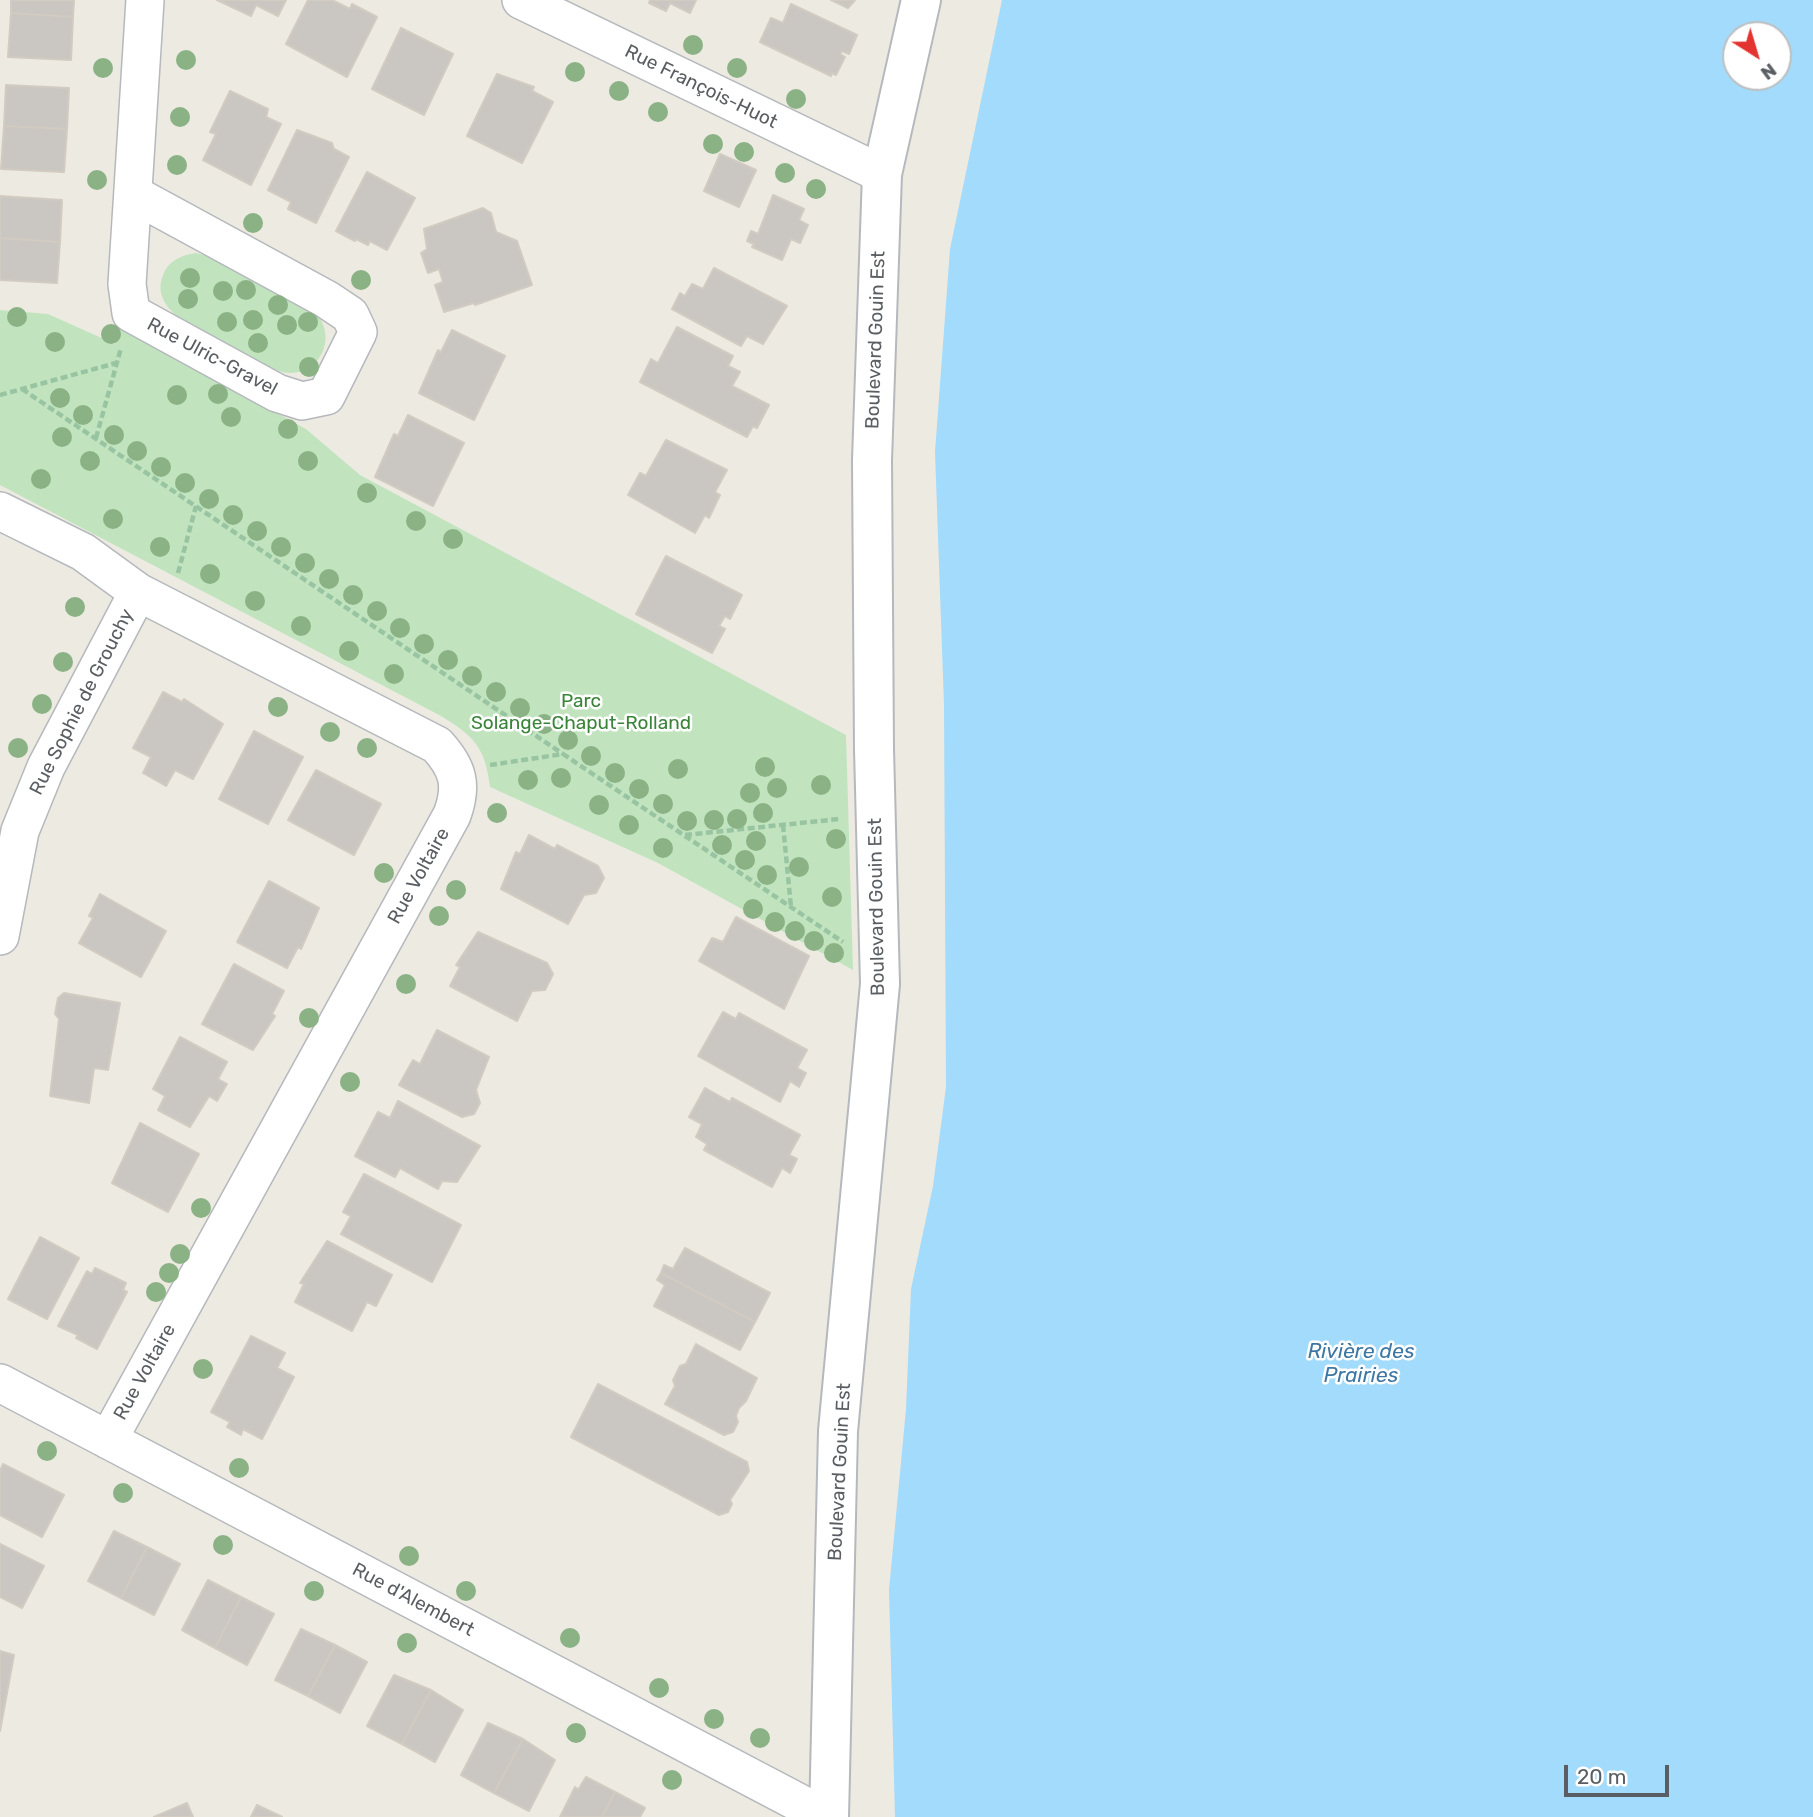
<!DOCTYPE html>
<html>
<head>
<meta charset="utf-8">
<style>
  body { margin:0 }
  #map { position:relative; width:1813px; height:1817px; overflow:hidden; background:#edeae2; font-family:Rubik,sans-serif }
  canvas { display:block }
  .north { position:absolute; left:1722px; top:21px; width:70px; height:70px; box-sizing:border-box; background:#fff; border:2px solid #bdbfc0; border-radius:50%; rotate:143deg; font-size:19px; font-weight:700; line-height:28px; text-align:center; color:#5a5e62 }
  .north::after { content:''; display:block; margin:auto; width:24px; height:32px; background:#e33432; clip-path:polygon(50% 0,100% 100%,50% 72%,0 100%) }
  .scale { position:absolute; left:1564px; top:1765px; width:105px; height:32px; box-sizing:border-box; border:4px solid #5a5e62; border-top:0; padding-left:9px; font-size:21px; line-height:24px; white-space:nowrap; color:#5a5e62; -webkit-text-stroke:5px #fff; paint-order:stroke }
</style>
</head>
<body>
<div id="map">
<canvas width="1813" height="1817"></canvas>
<div class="north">N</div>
<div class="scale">20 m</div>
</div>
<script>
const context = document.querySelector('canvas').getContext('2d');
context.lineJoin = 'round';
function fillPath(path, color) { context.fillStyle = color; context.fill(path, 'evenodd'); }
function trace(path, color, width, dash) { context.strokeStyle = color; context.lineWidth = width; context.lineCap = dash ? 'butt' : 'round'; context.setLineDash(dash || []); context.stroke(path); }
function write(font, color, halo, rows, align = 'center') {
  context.font = font + ' Rubik,sans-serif'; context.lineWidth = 5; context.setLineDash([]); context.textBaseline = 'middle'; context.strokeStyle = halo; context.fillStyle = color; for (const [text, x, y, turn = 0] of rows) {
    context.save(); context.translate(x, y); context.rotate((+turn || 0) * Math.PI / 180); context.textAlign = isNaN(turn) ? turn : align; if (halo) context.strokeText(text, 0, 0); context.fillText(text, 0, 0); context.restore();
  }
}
fillPath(new Path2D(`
  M196 253 211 257C233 268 304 300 318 316 336 338 320 374 290 373 275 373 260 361 247 354 219 340 146 316 163 275 168 261 181 255 196 253Z
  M0 310 48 314 115 344 120 327 306 429 360 475 846 735 853 970 658 863 490 787C485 747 474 736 441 716L0 485Z`), '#c1e4bf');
fillPath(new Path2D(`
  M1002 0H1813V1817H895L889 1590 906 1409 911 1289 933 1186 946 1087 944 705 935 452 950 249ZM1736 35H1778V77H1736Z`), '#a3dbfc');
const building = new Path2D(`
  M11 0H74L73 17 11 13Z
  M217 0H286L278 16 256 5 251 16Z
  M308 0H332L350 9 352 4 377 17 347 77 286 44Z
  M650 0H696L690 13 670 3 666 11 649 3Z
  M831 0H855L848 8Z
  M791 4 857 35 849 54 842 51 840 54 845 57 836 75 832 73 831 76 760 42 771 18 783 23Z
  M11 13 73 17 71 60 8 57Z
  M401 28 453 54 424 115 372 89Z
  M497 74 534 87 532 91 553 102 522 163 467 136Z
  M6 85 69 88 67 129 4 126Z
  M230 91 268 109 266 117 281 124 251 185 203 160 216 134 210 132Z
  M4 126 67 129 64 172 1 169Z
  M297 130 332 143 334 149 349 157 316 223 288 209 291 202 268 190Z
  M720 154 756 170 739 207 704 191Z
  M367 172 415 198 387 250 370 241 368 245 356 239 355 241 336 231Z
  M773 195 804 209 799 220 808 225 800 243 791 239 782 260 752 247 754 244 747 241 751 231 758 234Z
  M0 196 62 200 60 242 0 238Z
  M483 208 491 213 496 232 517 241 532 285 475 305 474 303 444 312 435 285 443 282 439 269 428 273 421 253 427 249 424 229Z
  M0 238 60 242 57 283 0 280Z
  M714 268 787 306 763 344 747 336 741 346 672 309 680 293 685 296 692 284 703 289Z
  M677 327 733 356 728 366 740 372 732 386 769 405 757 428 753 426 747 437 640 382 651 359 658 363Z
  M452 330 505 356 474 420 419 393 438 350 441 352Z
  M408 415 464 443 433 506 375 477 394 434 398 436Z
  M666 440 727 470 715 492 720 495 709 518 705 515 695 533 628 495 640 473 646 476Z
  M666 556 742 595 730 619 725 616 719 626 725 629 712 653 636 614Z
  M163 692 182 702 184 699 223 724 193 779 175 770 166 786 143 773 151 757 133 748Z
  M254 731 303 757 268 824 219 799Z
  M316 770 381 804 354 855 288 820Z
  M529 835 555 849 557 845 598 866 604 878 596 893 584 895 568 924 501 889 516 852 520 854Z
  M269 881 319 908 301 949 298 947 287 968 237 942Z
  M100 894 166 931 141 977 79 943 93 918 89 916Z
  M736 917 809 956 784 1009 699 961 712 938 723 942Z
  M478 932 547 963 553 974 545 990 532 991 517 1021 450 986 460 967 456 965Z
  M234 964 284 991 272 1014 275 1016 253 1050 202 1024Z
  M64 993 120 1003 108 1070 94 1068 89 1103 50 1096 59 1019 55 1014 58 998Z
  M723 1012 736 1019 739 1013 807 1050 797 1068 806 1073 799 1087 790 1081 780 1102 698 1056Z
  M437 1030 489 1057 476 1090 480 1103 474 1114 462 1117 399 1085 413 1060 420 1064Z
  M180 1037 227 1062 218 1079 227 1084 217 1101 209 1096 190 1127 158 1110 165 1096 153 1089Z
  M705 1088 730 1102 732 1098 800 1135 789 1155 797 1159 790 1173 782 1168 772 1187 704 1150 707 1144 696 1137 702 1124 689 1117Z
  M398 1101 480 1146 457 1182 442 1181 438 1189 400 1168 395 1177 355 1156 378 1112 390 1118Z
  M140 1123 199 1154 168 1212 112 1183Z
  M364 1174 461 1225 432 1282 341 1234 351 1216 343 1212Z
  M40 1237 79 1258 47 1319 8 1299Z
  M327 1241 392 1275 376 1306 367 1302 352 1331 295 1302 304 1284 300 1283Z
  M685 1248 770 1293 755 1322 661 1273 664 1265 673 1269Z
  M95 1268 126 1283 123 1290 127 1292 97 1349 76 1338 78 1335 58 1326 87 1271 92 1274Z
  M661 1273 755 1322 740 1350 654 1306 665 1285 657 1280Z
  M251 1336 285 1353 277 1368 294 1377 262 1439 243 1429 241 1435 227 1427 230 1422 211 1412Z
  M696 1344 757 1378 746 1401 739 1408 736 1416 738 1422 733 1432 724 1435 665 1404 675 1386 673 1380 680 1366 686 1364Z
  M598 1384 747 1462 749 1471 730 1500 732 1504 728 1512 719 1515 571 1437Z
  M3 1464 64 1495 42 1537 0 1515V1471Z
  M114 1531 147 1547 121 1598 88 1581Z
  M0 1544 44 1566 22 1608 0 1597Z
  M147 1547 180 1564 154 1615 121 1598Z
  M208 1580 241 1597 215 1648 182 1630Z
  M241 1597 274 1614 247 1665 215 1648Z
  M301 1629 335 1645 308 1696 275 1680Z
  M335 1645 367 1662 340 1713 308 1696Z
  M0 1651 14 1655 0 1731Z
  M394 1675 431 1690 402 1744 367 1726Z
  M431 1690 463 1710 435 1762 402 1744Z
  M488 1723 523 1739 494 1793 461 1775Z
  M523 1739 555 1760 529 1811 494 1793Z
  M586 1777 615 1792 602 1817H560L575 1787 578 1790Z
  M615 1792 645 1808 640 1817H602Z
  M187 1803 193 1817H154Z
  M257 1805 282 1817H251Z`);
fillPath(building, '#cac6c1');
trace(building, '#d1cbc1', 2);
const minor = new Path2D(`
  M521 0 882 174
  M133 194 326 299 350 315 358 332 326 396 302 401 277 393 131 313 127 284 145 0
  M0 511 83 552 138 592 437 745C458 768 463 785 452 815L108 1440
  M0 936 20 831 46 767 138 592
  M0 1383 826 1817`);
const tertiary = new Path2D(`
  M829 1817 838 1431 880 984 874 749 872 460 882 174 921 0`);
trace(minor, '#b5b8bc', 40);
trace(tertiary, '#b5b8bc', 42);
trace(new Path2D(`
  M22 389 563 754
  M0 395 116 363
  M96 438 121 348
  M178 573 196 506
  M490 765 563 754 843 942
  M783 825 791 907
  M685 835 839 819`), '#99c4a2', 4.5, [7, 3.5]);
trace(minor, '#fff', 37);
trace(tertiary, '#fff', 38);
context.fillStyle = '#8ab284';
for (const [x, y] of [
  [693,45],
  [186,60],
  [103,68],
  [737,68],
  [575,72],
  [619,91],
  [796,99],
  [658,112],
  [180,117],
  [713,144],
  [744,152],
  [177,165],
  [785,173],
  [97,180],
  [816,189],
  [253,223],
  [190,278],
  [361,280],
  [246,290],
  [223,291],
  [188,299],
  [278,305],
  [17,317],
  [253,320],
  [227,322],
  [308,322],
  [287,325],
  [111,334],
  [55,342],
  [258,343],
  [309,367],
  [218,394],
  [177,395],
  [60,398],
  [83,415],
  [231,417],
  [288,429],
  [114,435],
  [62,437],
  [137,451],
  [90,461],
  [308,461],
  [161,467],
  [41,479],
  [185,483],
  [367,493],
  [209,499],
  [233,515],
  [113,519],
  [416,521],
  [257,531],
  [453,539],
  [160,547],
  [281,547],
  [305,563],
  [210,574],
  [329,579],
  [353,595],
  [255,601],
  [75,607],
  [377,611],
  [301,626],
  [400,628],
  [424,644],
  [349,651],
  [448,660],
  [63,662],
  [394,674],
  [472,676],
  [496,692],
  [42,704],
  [278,707],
  [520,708],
  [544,724],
  [330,732],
  [568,740],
  [18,748],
  [367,748],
  [591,756],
  [765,767],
  [678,769],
  [615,773],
  [561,778],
  [528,780],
  [821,785],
  [777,788],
  [639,789],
  [750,793],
  [663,804],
  [599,805],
  [497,813],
  [763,813],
  [737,819],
  [714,820],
  [687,821],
  [629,825],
  [836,839],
  [756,841],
  [722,845],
  [663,848],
  [745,860],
  [799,867],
  [384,873],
  [767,875],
  [456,890],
  [832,897],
  [753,909],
  [439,916],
  [775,922],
  [795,931],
  [814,941],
  [834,953],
  [406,984],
  [309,1018],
  [350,1082],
  [201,1208],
  [180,1254],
  [169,1273],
  [156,1292],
  [203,1369],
  [47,1451],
  [239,1468],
  [123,1493],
  [223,1545],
  [409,1556],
  [314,1591],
  [466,1591],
  [570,1638],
  [407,1643],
  [659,1688],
  [714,1719],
  [576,1733],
  [760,1738],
  [672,1780]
]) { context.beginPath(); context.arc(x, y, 10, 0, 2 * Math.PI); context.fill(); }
write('19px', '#5a5e62', '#fff', [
  ["Rue François-Huot",701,87,26],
  ["Boulevard Gouin Est",876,340,-88],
  ["Rue Ulric-Gravel",212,357,28],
  ["Rue Sophie de Grouchy",82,702,-63],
  ["Rue Voltaire",419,876,-61],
  ["Boulevard Gouin Est",877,907,-91],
  ["Rue Voltaire",145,1372,-61],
  ["Boulevard Gouin Est",840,1472,-87],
  ["Rue d'Alembert",413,1600,28]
]);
write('19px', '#398438', '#fff', [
  ["Parc",581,702],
  ["Solange-Chaput-Rolland",581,724]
]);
write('italic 21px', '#3e77a4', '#fff', [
  ["Rivière des",1361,1352],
  ["Prairies",1361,1376]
]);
</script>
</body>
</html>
